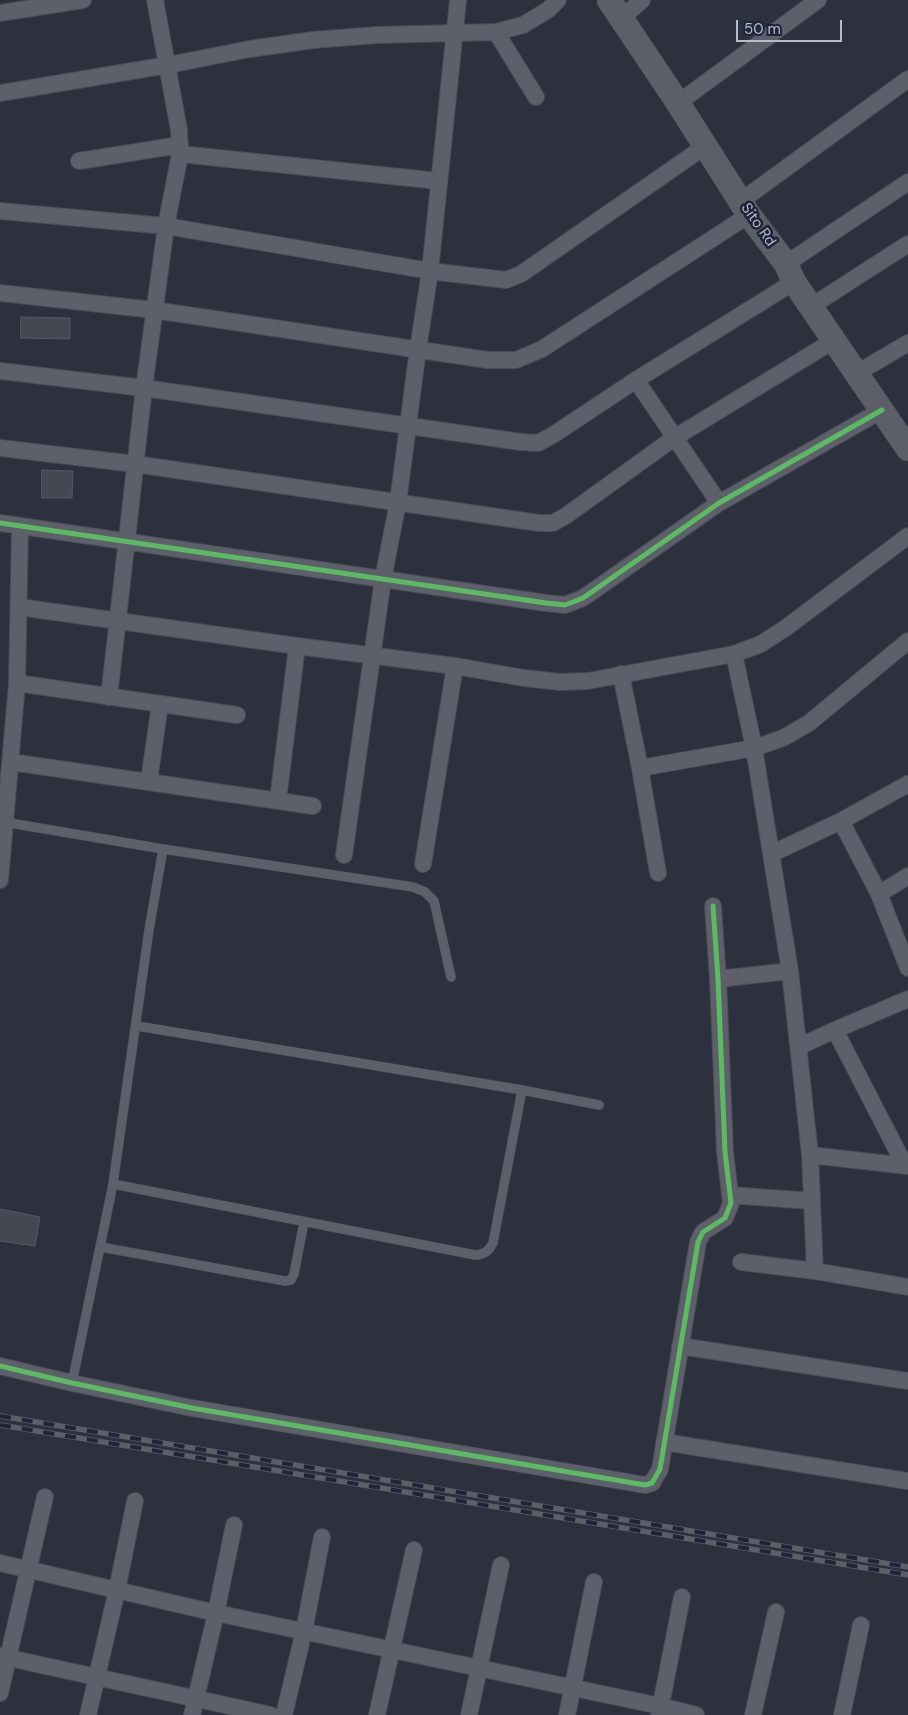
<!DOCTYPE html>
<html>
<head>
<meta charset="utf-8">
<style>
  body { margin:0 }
  #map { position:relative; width:908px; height:1715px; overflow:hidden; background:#2d303d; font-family:"DM Sans",sans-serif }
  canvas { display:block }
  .scale { position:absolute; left:736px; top:20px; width:106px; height:22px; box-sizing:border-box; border:2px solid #b7bccd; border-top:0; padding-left:6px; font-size:15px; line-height:18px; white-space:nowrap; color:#b7bccd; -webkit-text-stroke:4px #1f2439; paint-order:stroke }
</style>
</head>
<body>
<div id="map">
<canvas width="908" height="1715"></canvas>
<div class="scale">50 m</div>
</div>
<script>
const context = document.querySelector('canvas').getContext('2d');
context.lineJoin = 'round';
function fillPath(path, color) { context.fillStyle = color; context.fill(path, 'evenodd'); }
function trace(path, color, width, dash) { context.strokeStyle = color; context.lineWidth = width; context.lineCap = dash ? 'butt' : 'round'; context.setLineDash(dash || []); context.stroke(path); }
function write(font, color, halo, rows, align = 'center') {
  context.font = font + ' "DM Sans",sans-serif'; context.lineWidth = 5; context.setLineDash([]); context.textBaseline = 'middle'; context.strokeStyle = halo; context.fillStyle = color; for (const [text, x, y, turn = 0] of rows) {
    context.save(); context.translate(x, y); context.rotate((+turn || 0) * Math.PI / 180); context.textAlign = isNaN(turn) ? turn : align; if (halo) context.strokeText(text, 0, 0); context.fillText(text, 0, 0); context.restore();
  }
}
const building = new Path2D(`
  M21 317 70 318V339L21 338Z
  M42 470 73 471 72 498H42Z
  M0 1209 40 1217 35 1246 0 1241Z`);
fillPath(building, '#454752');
trace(building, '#555865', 1);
const lane = new Path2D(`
  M4 822 163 849 413 887 425 892 434 901 451 977
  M137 1026 522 1090 599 1105
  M113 1184 475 1255C485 1254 488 1252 493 1243L522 1090
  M101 1247 285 1281 291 1280 294 1274 304 1222
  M72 1383 113 1184 149 930 163 849`);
const street = new Path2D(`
  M0 13 83 0
  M622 18 642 0
  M496 32 536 97
  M0 93 168 65 250 49 313 40 377 35 496 32 523 25 548 10 558 0
  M678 103 818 0
  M180 154 439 181
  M79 161 180 145
  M741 201 908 79
  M0 211 166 226 430 271 506 280 521 274 704 147
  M786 264 908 182
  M0 293 154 310 487 360H516L542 349 749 215
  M810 307 908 244
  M0 371 144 388 521 442 538 443 553 435 636 380 794 282
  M857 373 908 343
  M636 380 719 503
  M0 448 135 464 539 523H553L567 515 674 438 833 341
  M0 523 546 603 565 605 583 598 719 503 882 410
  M19 607 297 646 455 666 524 678 560 682 588 681 734 654 761 644 787 627 908 536
  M734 654 754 748 790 971 810 1155 815 1271 908 1287
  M621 674 640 768 754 748 783 738 809 723 908 641
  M17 683 237 715
  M109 697 144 388 166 226 180 154 179 130 155 0
  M11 762 313 806
  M640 768 658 873
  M149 781 160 704
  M278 800 297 646
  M841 821 879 894 908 968
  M771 854 841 821 908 784
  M344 855 383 579 398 502 418 349 430 271 458 0
  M423 864 455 666
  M0 880 17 683 20 526
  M879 894 908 876
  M718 979 790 971
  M835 1030 908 999
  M800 1046 835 1030 905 1166
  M810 1155 908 1166
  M730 1195 812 1201
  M741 1262 815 1271
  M680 1346 908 1381
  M0 1366 72 1383 192 1408 645 1485 652 1483 660 1469 698 1242 703 1232 725 1218 731 1203 725 1152 718 979 713 906
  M664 1442 908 1481
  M0 1563 216 1613 660 1706 696 1715
  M0 1656 271 1715
  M0 1693 45 1497
  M88 1715 117 1590 135 1501
  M192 1715 216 1613 234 1525
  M284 1715 304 1631 322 1537
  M377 1715 414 1550
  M469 1715 501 1565
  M567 1715 594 1582
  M659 1715 682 1597
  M753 1715 776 1612
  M842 1715 861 1625`);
const secondary = new Path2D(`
  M609 0 678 103 749 215 786 264 794 282 908 449`);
trace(lane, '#494c55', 10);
trace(street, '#494c55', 18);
trace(secondary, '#494c55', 25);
trace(lane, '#5d606a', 9);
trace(street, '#5d606a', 16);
trace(secondary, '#5c5e68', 24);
const rail = new Path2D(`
  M0 1416 908 1567
  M0 1425 908 1575`);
trace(rail, '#5c5e68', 5.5);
trace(rail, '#1f2439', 4, [11]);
trace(new Path2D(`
  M0 523 546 603 565 605 583 598 719 503 882 410
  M0 1366 72 1383 192 1408 645 1485 652 1483 660 1469 698 1242 703 1232 725 1218 731 1203 725 1152 718 979 713 906`), '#5cba63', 5);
write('15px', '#b7bccd', '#1f2439', [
  ["Sito Rd",758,225,55]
]);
</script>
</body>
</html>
